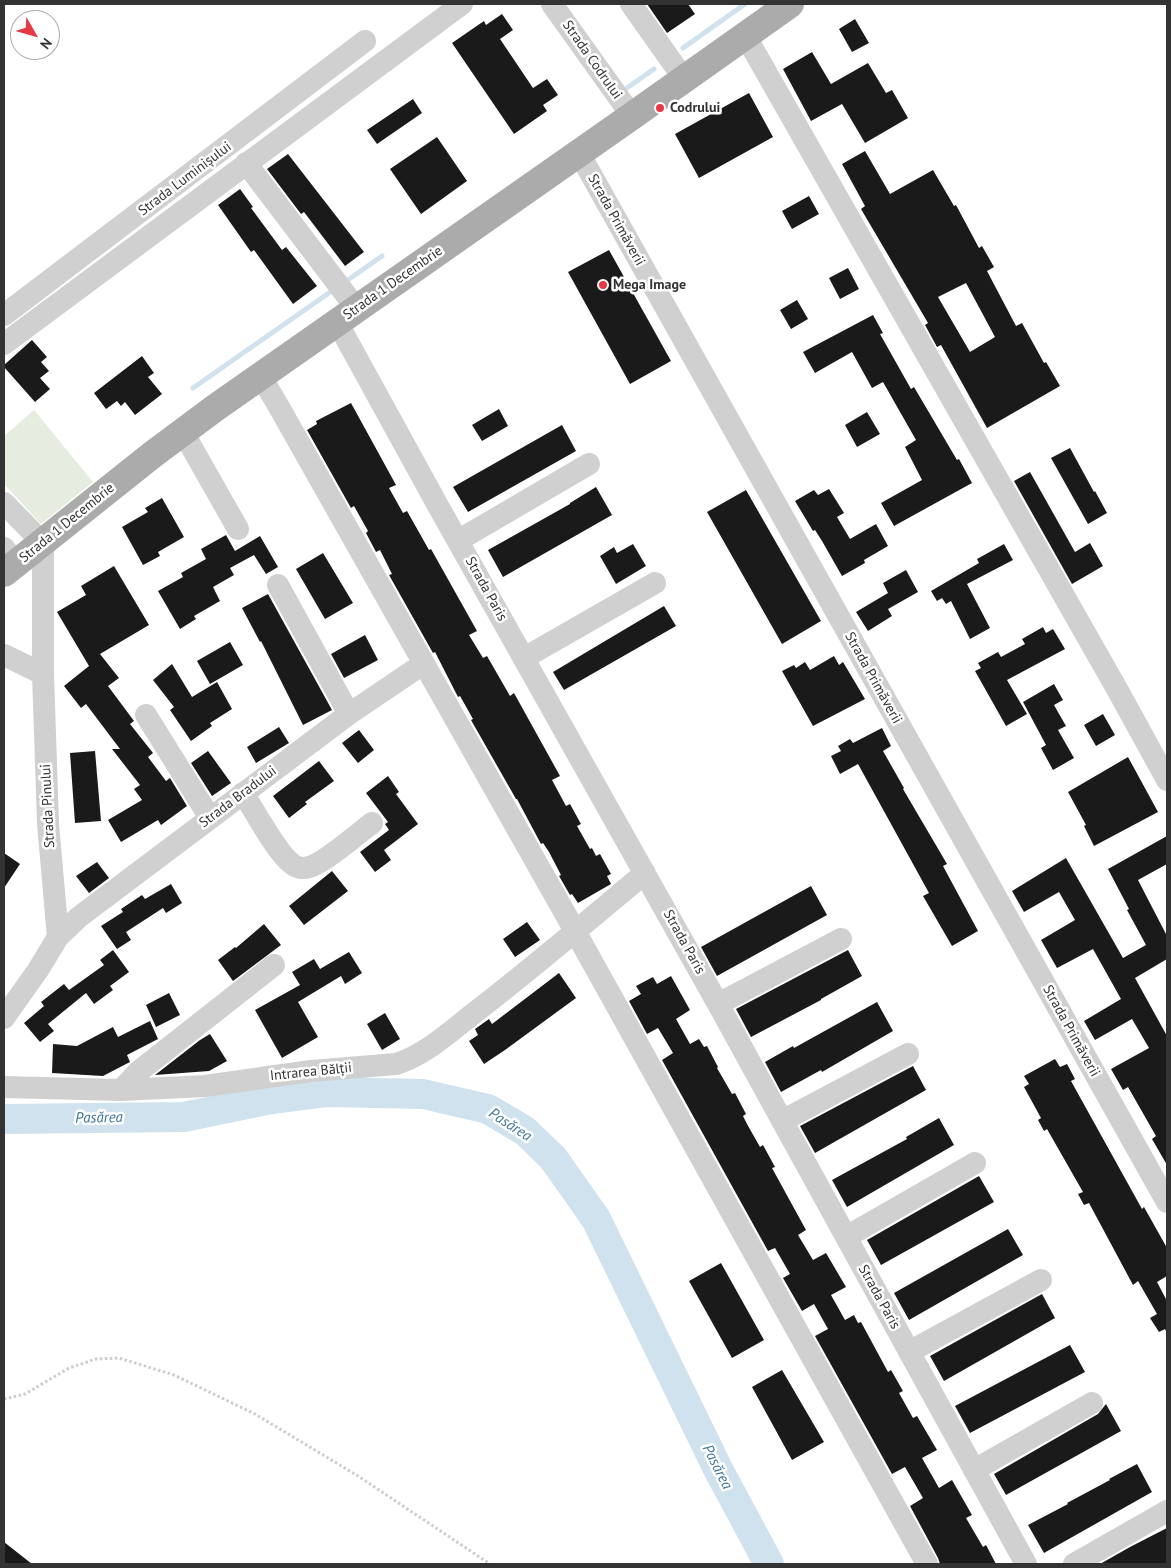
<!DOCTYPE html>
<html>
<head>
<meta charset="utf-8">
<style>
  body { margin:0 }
  #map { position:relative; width:1171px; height:1568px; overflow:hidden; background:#fff; font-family:"PT Sans",sans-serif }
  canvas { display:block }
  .frame { position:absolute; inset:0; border:5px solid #333; pointer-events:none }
  .north { position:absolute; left:10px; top:10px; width:50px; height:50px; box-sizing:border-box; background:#fff; border:1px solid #adadad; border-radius:50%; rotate:128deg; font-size:14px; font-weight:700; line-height:20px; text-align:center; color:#333 }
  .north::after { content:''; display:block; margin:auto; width:18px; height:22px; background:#e63946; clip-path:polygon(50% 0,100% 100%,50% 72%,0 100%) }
</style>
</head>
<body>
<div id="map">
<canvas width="1171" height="1568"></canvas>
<div class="frame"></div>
<div class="north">N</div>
</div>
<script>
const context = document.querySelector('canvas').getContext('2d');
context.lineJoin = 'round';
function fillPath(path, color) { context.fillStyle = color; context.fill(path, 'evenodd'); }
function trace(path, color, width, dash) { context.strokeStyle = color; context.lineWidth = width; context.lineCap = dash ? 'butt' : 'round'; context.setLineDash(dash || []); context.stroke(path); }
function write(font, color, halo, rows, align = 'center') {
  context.font = font + ' "PT Sans",sans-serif'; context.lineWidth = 5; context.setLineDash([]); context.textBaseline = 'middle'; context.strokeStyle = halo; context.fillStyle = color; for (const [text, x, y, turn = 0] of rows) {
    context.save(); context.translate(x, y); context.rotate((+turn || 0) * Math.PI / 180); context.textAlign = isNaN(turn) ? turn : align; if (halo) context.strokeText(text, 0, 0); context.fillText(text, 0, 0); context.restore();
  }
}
fillPath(new Path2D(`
  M34 410 93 482 41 524 4 484V436Z`), '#e6ecdf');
trace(new Path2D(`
  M683 48 745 4
  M627 88 654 69
  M345 282 382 256
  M193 388 336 288`), '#cfe2ee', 5);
trace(new Path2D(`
  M4 1119 184 1117 266 1100 327 1092 423 1094 488 1109 525 1131 553 1158 596 1219 718 1469 769 1564`), '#cfe2ee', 30);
fillPath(new Path2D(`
  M647 4H688L695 14 667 33Z
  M502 14 513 30 500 39 533 88 547 79 558 95 543 105 547 111 514 134 452 43 484 21 486 25Z
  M855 19 869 43 852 52 839 29Z
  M812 52 831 84 868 63 886 93 892 90 908 118 865 143 842 104 811 121 783 69Z
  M749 93 773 137 699 178 675 134Z
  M413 99 422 113 377 144 367 130Z
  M437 137 467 181 421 214 390 169Z
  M865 151 890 194 933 170 954 206 956 205 979 248 982 246 994 267 987 271 1016 326 1022 323 1044 363 1046 362 1060 386 987 428 941 345 937 347 925 325 928 323 861 209 865 206 842 164ZM966 283 995 337 970 352 938 297Z
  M288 154 364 252 345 266 304 212 301 214 267 169Z
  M240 189 253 207 251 208 282 250 286 247 317 286 293 304 254 250 251 252 218 205Z
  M809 196 819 214 792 229 782 211Z
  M609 250 671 361 630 384 568 272Z
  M848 268 859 289 840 299 829 278Z
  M797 300 808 319 791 329 780 310Z
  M873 315 883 333 880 334 911 389 914 387 957 460 959 459 972 483 894 526 881 503 922 480 905 447 916 440 883 382 872 388 852 352 815 373 803 352Z
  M32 340 47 357 41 362 49 371 40 378 50 389 35 402 4 367V365Z
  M142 356 154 373 148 377 162 394 135 415 125 402 121 406 117 401 106 409 94 393Z
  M351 403 396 485 389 488 403 513 407 511 429 550 431 549 477 631 469 635 483 658 487 656 510 696 514 693 560 776 552 780 566 806 570 804 581 824 577 826 590 849 592 848 596 856 600 854 611 874 607 876 611 884 578 903 572 894 570 895 559 876 561 875 549 852 543 843 541 844 517 799H516L471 720 473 719 460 696 458 697 435 652 433 653 389 575 392 574 380 550 376 552 366 533 368 531 354 506 351 508 307 430 317 424 316 421Z
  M499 409 508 426 482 441 472 425Z
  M867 412 880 434 857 447 845 425Z
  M562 425 576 451 468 512 453 487Z
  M1070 448 1094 492 1095 491 1107 513 1088 524 1051 458Z
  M1030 472 1075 552 1090 543 1103 566 1072 584 1014 481Z
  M596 487 612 515 503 577 488 550 570 504V503Z
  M829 489 844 513 837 517 850 539 876 524 888 546 864 560 865 563 842 576 822 541 815 530 813 531 795 501 814 490 818 495Z
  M746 490 821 621 782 644 707 512Z
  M162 498 184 537 158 552 160 556 143 565 122 527 148 512 145 508Z
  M226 535 235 551 260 536 278 567 266 574 254 555 230 568 234 575 213 587 220 601 194 616 196 619 180 629 158 591 183 577 181 573 206 559 201 549Z
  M633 544 646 566 616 584 600 556 614 547 617 553Z
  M1004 544 1013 560 967 584 990 628 970 639 951 601 946 604 942 598 937 601 931 591 979 563 977 559Z
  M323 553 353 603 325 619 296 569Z
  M114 566 149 625 100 654 119 678 108 686 134 721 130 724 153 753 148 757 166 781 170 778 187 806 161 825 158 820 121 842 108 820 142 800 134 789 140 785 112 749H120L86 704 81 708 64 686 89 666 57 612 86 595 81 586Z
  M906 570 918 592 888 609 892 616 868 631 856 612 888 593 883 583Z
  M268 594 332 710 303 725 261 641 260 642 242 608Z
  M664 606 676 626 564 690 553 672Z
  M1043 627 1046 633 1053 629 1065 649 1007 680 1027 714 1006 726 975 671 981 668 978 663 998 652 1001 657 1025 644 1022 639Z
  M365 635 378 660 344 678 331 654Z
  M230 642 243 665 210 684 197 661Z
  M834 656 839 665 843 662 865 699 813 726 782 671 794 665 796 668 805 662 810 670Z
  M172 664 192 697 217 682 232 709 210 723 212 726 191 741 170 710 174 707 153 680Z
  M1054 684 1063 700 1054 705 1066 726 1058 730 1074 758 1053 770 1041 748 1046 745 1023 702Z
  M1103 714 1115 735 1096 746 1084 725Z
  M279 727 289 743 256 763 247 747Z
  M882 728 891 746 883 751 904 788 903 789 947 864 943 866 978 931 952 946 923 896 929 893 858 764 840 774 831 756 841 751 838 746 850 739 853 743Z
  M359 730 374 750 358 763 342 743Z
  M95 751 101 821 75 823 70 753Z
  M208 751 231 783 212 796 191 763Z
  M1128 757 1158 812 1094 846 1084 826 1086 825 1068 792Z
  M319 761 334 781 305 802 307 804 289 818 273 796Z
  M388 776 399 792 396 794 418 824 384 850 391 860 375 872 360 852 389 830 385 824 388 822 366 793Z
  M1167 836V864L1138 880 1167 936V959L1135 978 1167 1036V1165L1152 1139 1156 1136 1128 1087 1123 1090 1111 1069 1149 1048 1132 1019 1095 1040 1084 1021 1121 999 1093 949 1057 968 1041 940 1075 920 1059 892 1024 912 1012 891 1066 858 1123 958 1146 945 1127 910 1129 909 1108 869Z
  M4 853 20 864 4 888Z
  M97 862 109 878 89 893 76 876Z
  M332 871 348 891 304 925 289 906Z
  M171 884 182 903 166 913 163 908 126 932 131 940 117 949 101 926 123 912 121 909 142 895 145 899Z
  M811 886 827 915 717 976 701 947Z
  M527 922 540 940 515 957 503 939Z
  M264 924 281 945 233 981 218 960 235 947 236 948Z
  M113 950 129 972 110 986 113 990 94 1004 86 993 48 1024 54 1031 40 1042 24 1023 44 1006 41 1002 64 984 69 990 104 965 100 960Z
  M848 950 862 976 821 999V1000L751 1037 736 1009Z
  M349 952 362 973 345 984 341 976 298 1002 318 1037 282 1058 255 1010 300 985 292 972 314 959 320 969Z
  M559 973 576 998 505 1050 484 1064 469 1041 478 1035 475 1029 489 1019 492 1024Z
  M671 976 690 1010 676 1019 690 1044 699 1039 704 1047 707 1046 718 1067 717 1068 732 1094 735 1093 746 1114 743 1116 747 1124 760 1147 763 1145 775 1167 772 1168 806 1230 798 1235 813 1260 826 1253 846 1287 831 1295 845 1320 854 1315 858 1323 861 1322 888 1372 891 1370 903 1391 899 1393 913 1418 917 1416 937 1450 922 1458 939 1488 952 1480 972 1515 966 1518 983 1547 986 1545 996 1564H940L938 1558 910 1506 923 1498 905 1467 892 1474 815 1336 828 1329 814 1304 802 1311 783 1278 790 1274 775 1248 768 1251 662 1060 673 1053 658 1028 647 1034 629 1001 641 994 636 986 653 977 657 984Z
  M169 993 180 1015 156 1027 146 1005Z
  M877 1002 893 1031 822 1072 821 1070 781 1092 765 1062 793 1046 794 1048Z
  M385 1013 400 1039 382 1050 367 1024Z
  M150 1021 158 1039 127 1055 130 1062 128 1063 103 1076 52 1073 53 1044 77 1046 113 1027 118 1037Z
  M210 1034 227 1061 209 1071 155 1075 200 1040Z
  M1055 1059 1060 1067 1067 1064 1075 1079 1071 1081 1142 1209 1144 1207 1167 1248V1276L1157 1282 1167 1301V1333L1165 1329 1159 1332 1150 1318 1157 1314 1138 1281 1133 1285 1089 1203 1084 1205 1078 1194 1083 1192 1047 1129 1044 1131 1038 1120 1041 1118 1024 1087 1029 1084 1024 1076Z
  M913 1066 926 1090 815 1153 800 1126Z
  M939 1118 954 1145 847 1207 832 1180 907 1139 906 1137Z
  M979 1176 994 1202 881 1265 867 1240Z
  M1008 1229 1023 1255 909 1320 894 1293Z
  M721 1263 764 1340 732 1358 689 1281Z
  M1042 1294 1055 1318 944 1381 930 1356Z
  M1070 1345 1085 1372 970 1433 955 1406Z
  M782 1370 824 1442 792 1460 752 1387Z
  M1106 1404 1121 1431 1006 1495 994 1474 1098 1414Z
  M1137 1464 1152 1492 1044 1553 1028 1525 1068 1504 1067 1503 1110 1480 1109 1479Z
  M1167 1528V1564H1100L1130 1547Z
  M4 1542 32 1564H4Z`), '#1a1a1a');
trace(new Path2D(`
  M4 1399 25 1394 69 1368 96 1359 119 1358 174 1375 255 1414 358 1476 490 1564`), '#cdcdcd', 3, [2.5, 2.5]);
trace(new Path2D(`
  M552 4 632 116
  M631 4 684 79
  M745 35 1117 689 1167 780
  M579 153 1167 1202
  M246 163 356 308
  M4 315 365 41
  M337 322 437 504 718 1004 1026 1564
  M4 344 462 4
  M260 375 279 407 575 931 927 1564
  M183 432 238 529
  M4 503 43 543V674L48 824 58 937
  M459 540 589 464
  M4 548 17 564
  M278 585 349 714
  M4 655 43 674
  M524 658 655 583
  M146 715 210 818
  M243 793C254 810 277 853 291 863 296 868 303 869 309 867 323 864 359 833 372 823
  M718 1004 841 939
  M4 1018 38 970 58 937 79 917 349 714 423 664
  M4 1087 121 1090 205 1086 311 1071 396 1064C427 1054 452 1030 478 1010 535 966 590 919 645 873
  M121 1090 138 1072 274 965
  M782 1121 908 1054
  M846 1237 975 1163
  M909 1352 1041 1280
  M974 1470 1092 1403
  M1074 1564 1167 1511`), '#d0d0d0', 22);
trace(new Path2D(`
  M4 573 152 455 215 408 632 116 790 4`), '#ababab', 28);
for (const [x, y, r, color] of [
  [660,108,5,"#e63946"],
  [603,285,5,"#e63946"]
]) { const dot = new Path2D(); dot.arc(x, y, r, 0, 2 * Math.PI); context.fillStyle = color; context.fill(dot); trace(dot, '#fff', 2); }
write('14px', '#333', '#fff', [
  ["Strada Codrului",592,60,55],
  ["Strada Luminișului",185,179,-37],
  ["Strada Primăverii",616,220,61],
  ["Strada 1 Decembrie",393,283,-35],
  ["Strada 1 Decembrie",67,523,-39],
  ["Strada Paris",486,589,61],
  ["Strada Primăverii",873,678,61],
  ["Strada Bradului",238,797,-37],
  ["Strada Pinului",48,806,-93],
  ["Strada Paris",684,942,61],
  ["Strada Primăverii",1071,1031,61],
  ["Intrarea Bălții",311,1072,-6],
  ["Strada Paris",879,1297,61]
]);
write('bold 14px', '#333', '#fff', [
  ["Codrului",670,108],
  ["Mega Image",613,285]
], 'left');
write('italic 15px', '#3f7597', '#fff', [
  ["Pasărea",99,1118,-1],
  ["Pasărea",510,1125,33],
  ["Pasărea",717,1467,63]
]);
</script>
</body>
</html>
